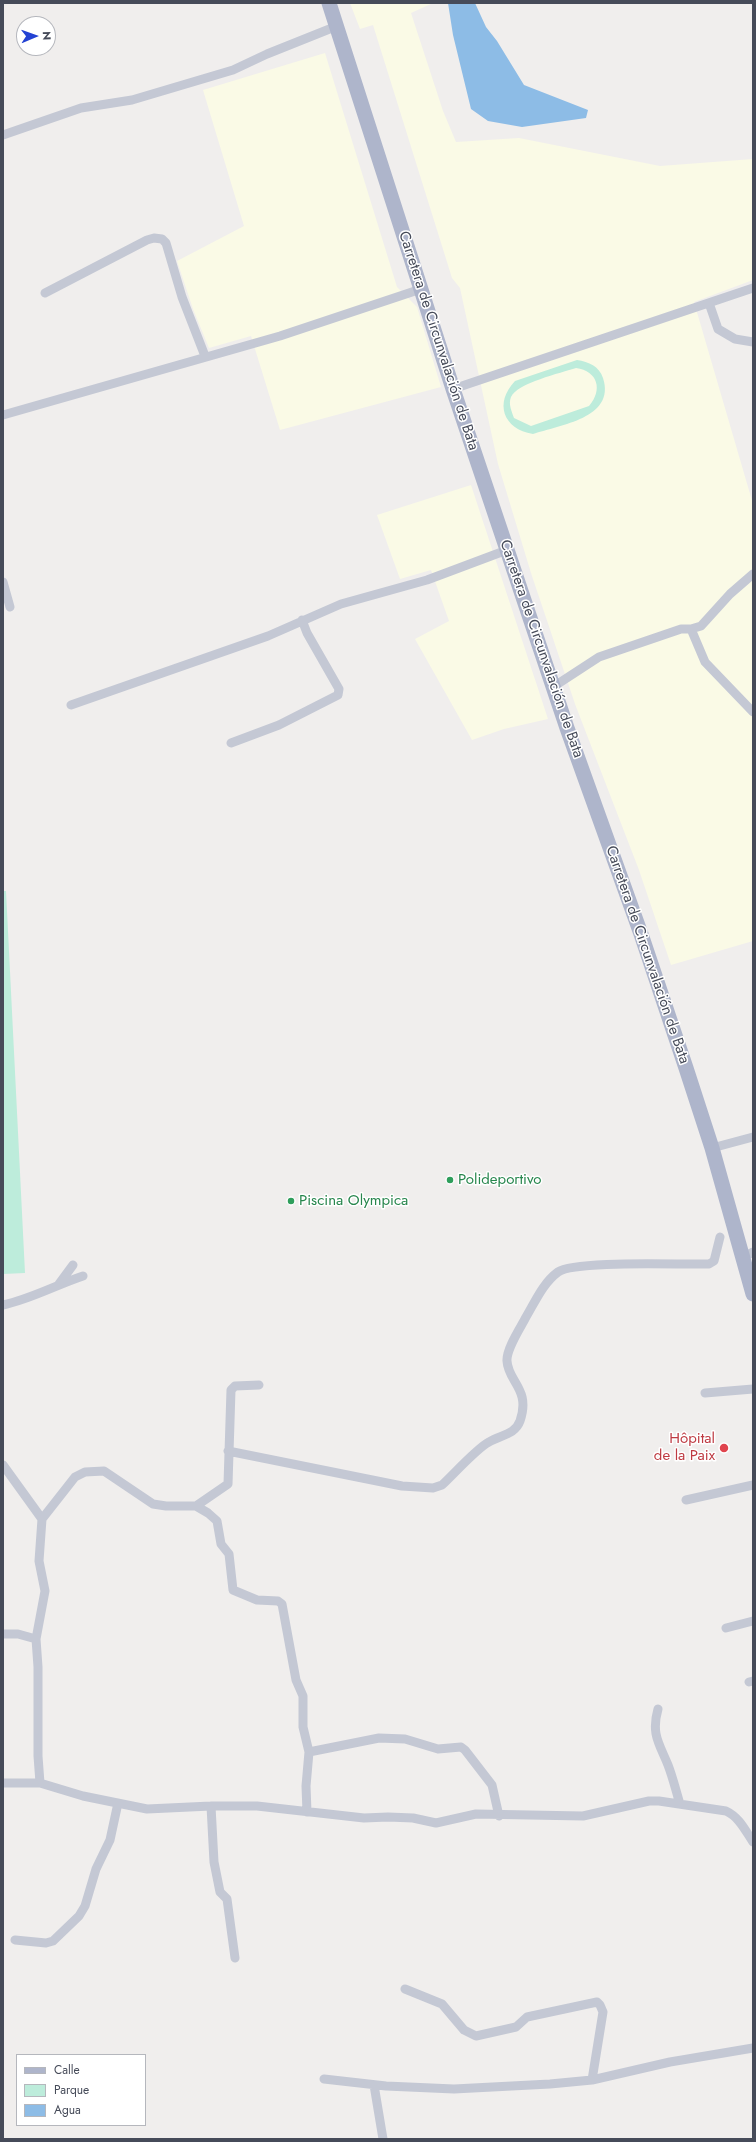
<!DOCTYPE html>
<html>
<head>
<meta charset="utf-8">
<style>
  body { margin:0 }
  #map { position:relative; width:756px; height:2142px; overflow:hidden; background:#f0eeed; font-family:Jost,sans-serif }
  canvas { display:block }
  .frame { position:absolute; inset:0; border:4px solid #464b59; pointer-events:none }
  .legend { position:absolute; left:16px; top:2054px; width:130px; height:72px; box-sizing:border-box; background:#fff; border:1px solid #b5b7bd; margin:0; padding:5px 7px; list-style:none; font-size:12px; color:#464b59 }
  .legend li { display:flex; align-items:center; gap:8px; height:20px }
  .legend b { width:20px; border:1px solid #b5b7bd }
  .north { position:absolute; left:16px; top:16px; width:40px; height:40px; box-sizing:border-box; background:#fff; border:1px solid #b5b7bd; border-radius:50%; rotate:88deg; font-size:11px; font-weight:700; line-height:16px; text-align:center; color:#464b59 }
  .north::after { content:''; display:block; margin:auto; width:14px; height:18px; background:#2342d3; clip-path:polygon(50% 0,100% 100%,50% 72%,0 100%) }
</style>
</head>
<body>
<div id="map">
<canvas width="756" height="2142"></canvas>
<div class="frame"></div>
<ul class="legend">
<li><b style="height:5px;background:#aeb5cb"></b>Calle</li>
<li><b style="height:11px;background:#bdecdb"></b>Parque</li>
<li><b style="height:11px;background:#8dbce6"></b>Agua</li>
</ul>
<div class="north">N</div>
</div>
<script>
const context = document.querySelector('canvas').getContext('2d');
context.lineJoin = 'round';
function fillPath(path, color) { context.fillStyle = color; context.fill(path, 'evenodd'); }
function trace(path, color, width, dash) { context.strokeStyle = color; context.lineWidth = width; context.lineCap = dash ? 'butt' : 'round'; context.setLineDash(dash || []); context.stroke(path); }
function write(font, color, halo, rows, align = 'center') {
  context.font = font + ' Jost,sans-serif'; context.lineWidth = 3; context.setLineDash([]); context.textBaseline = 'middle'; context.strokeStyle = halo; context.fillStyle = color; for (const [text, x, y, turn = 0] of rows) {
    context.save(); context.translate(x, y); context.rotate((+turn || 0) * Math.PI / 180); context.textAlign = isNaN(turn) ? turn : align; if (halo) context.strokeText(text, 0, 0); context.fillText(text, 0, 0); context.restore();
  }
}
fillPath(new Path2D(`
  M350 3H433L411 13 443 111 456 142 519 138 660 166 753 159V280L694 302 753 504V941L671 965 639 870 575 704 531 573 498 464 460 288 452 278 373 25 360 29Z
  M325 53 397 287 417 307 441 387 280 430 251 336 209 348 193 309 177 261 244 226 203 90Z
  M471 485 548 719 504 729 472 740 415 639 449 621 431 570 400 579 377 515Z`), '#fafae6');
fillPath(new Path2D(`
  M577 360C589 362 599 366 603 378 616 418 560 425 533 434 503 429 494 403 515 381ZM576 368C598 371 603 390 589 406L531 426 514 418C512 412 508 404 511 397 517 383 561 373 576 368Z
  M3 891H6L25 1273 3 1274Z`), '#bdecdb');
fillPath(new Path2D(`
  M448 3H475L486 27 497 41 524 85 588 110 586 118 522 127 488 121 471 109 453 35Z`), '#8dbce6');
trace(new Path2D(`
  M3 135 81 108 132 100 233 70 267 54 337 26
  M45 293 147 240 154 238 162 239 166 243 182 297 205 356
  M709 303 718 329 735 339 753 342
  M453 389 753 288
  M3 415 280 336 421 289
  M3 582 10 607
  M691 629 705 662 753 712
  M553 687 599 657 681 629H691L701 626 730 594 753 574
  M71 705 268 636 341 604 427 580 507 550
  M231 743 279 725 338 695 339 689 307 633 302 620
  M712 1148 753 1137
  M742 1258 753 1252
  M59 1284 73 1265
  M3 1305C31 1299 56 1285 83 1276
  M705 1393 753 1389
  M228 1451 402 1486 433 1488 442 1485C453 1475 477 1448 489 1442 500 1435 515 1435 520 1421 531 1389 508 1382 507 1361 506 1349 521 1327 526 1317 535 1302 543 1283 558 1272 575 1260 682 1265 709 1264L714 1261 720 1237
  M3 1465 42 1519
  M686 1500 753 1485
  M196 1506 228 1484 231 1390 235 1386 259 1385
  M726 1628 753 1621
  M3 1634H18L36 1639
  M749 1682 753 1681
  M658 1709C651 1734 659 1743 668 1765 673 1778 676 1791 680 1804
  M309 1752 379 1738 405 1739 438 1749 461 1747 465 1750 492 1785 499 1816
  M3 1783H40L83 1796 147 1809 211 1806H257L364 1818 388 1817 413 1818 436 1823 476 1814 583 1816 649 1801H659L726 1811C739 1817 745 1830 753 1842
  M40 1783 38 1756V1667L36 1639 45 1591 39 1561 42 1519 75 1477 85 1472 104 1471 153 1504 166 1506H196L208 1513 217 1521 221 1544 229 1554 233 1590 257 1600 278 1601 282 1604 296 1680 303 1696V1727L309 1752 306 1786 307 1812
  M211 1806 214 1862 220 1892 227 1899 235 1958
  M15 1940 46 1943 53 1941 79 1916 85 1906 96 1869 110 1840 118 1803
  M405 1989 442 2004 464 2030 476 2036 516 2027 527 2017 597 2002 600 2005 603 2012 592 2080
  M324 2079 386 2086 454 2089 550 2084 592 2080 670 2062 753 2048
  M374 2085 383 2139`), '#c4c8d4', 9);
trace(new Path2D(`
  M329 3 453 389 567 728 641 934 686 1068 712 1148 753 1294`), '#aeb5cb', 15);
for (const [x, y, r, color] of [
  [450,1180,4,"#2e9e5b"],
  [291,1201,4,"#2e9e5b"],
  [724,1448,5,"#e0444e"]
]) { const dot = new Path2D(); dot.arc(x, y, r, 0, 2 * Math.PI); context.fillStyle = color; context.fill(dot); trace(dot, '#fff', 1.5); }
write('15px', '#464b59', '#fff', [
  ["Carretera de Circunvalación de Bata",438,341,72],
  ["Carretera de Circunvalación de Bata",541,649,71],
  ["Carretera de Circunvalación de Bata",647,955,71]
]);
write('15px', '#27864d', '#fff', [
  ["Polideportivo",458,1180],
  ["Piscina Olympica",299,1201]
], 'left');
write('15px', '#be3a42', '#fff', [
  ["Hôpital",715,1439],
  ["de la Paix",715,1456]
], 'right');
</script>
</body>
</html>
